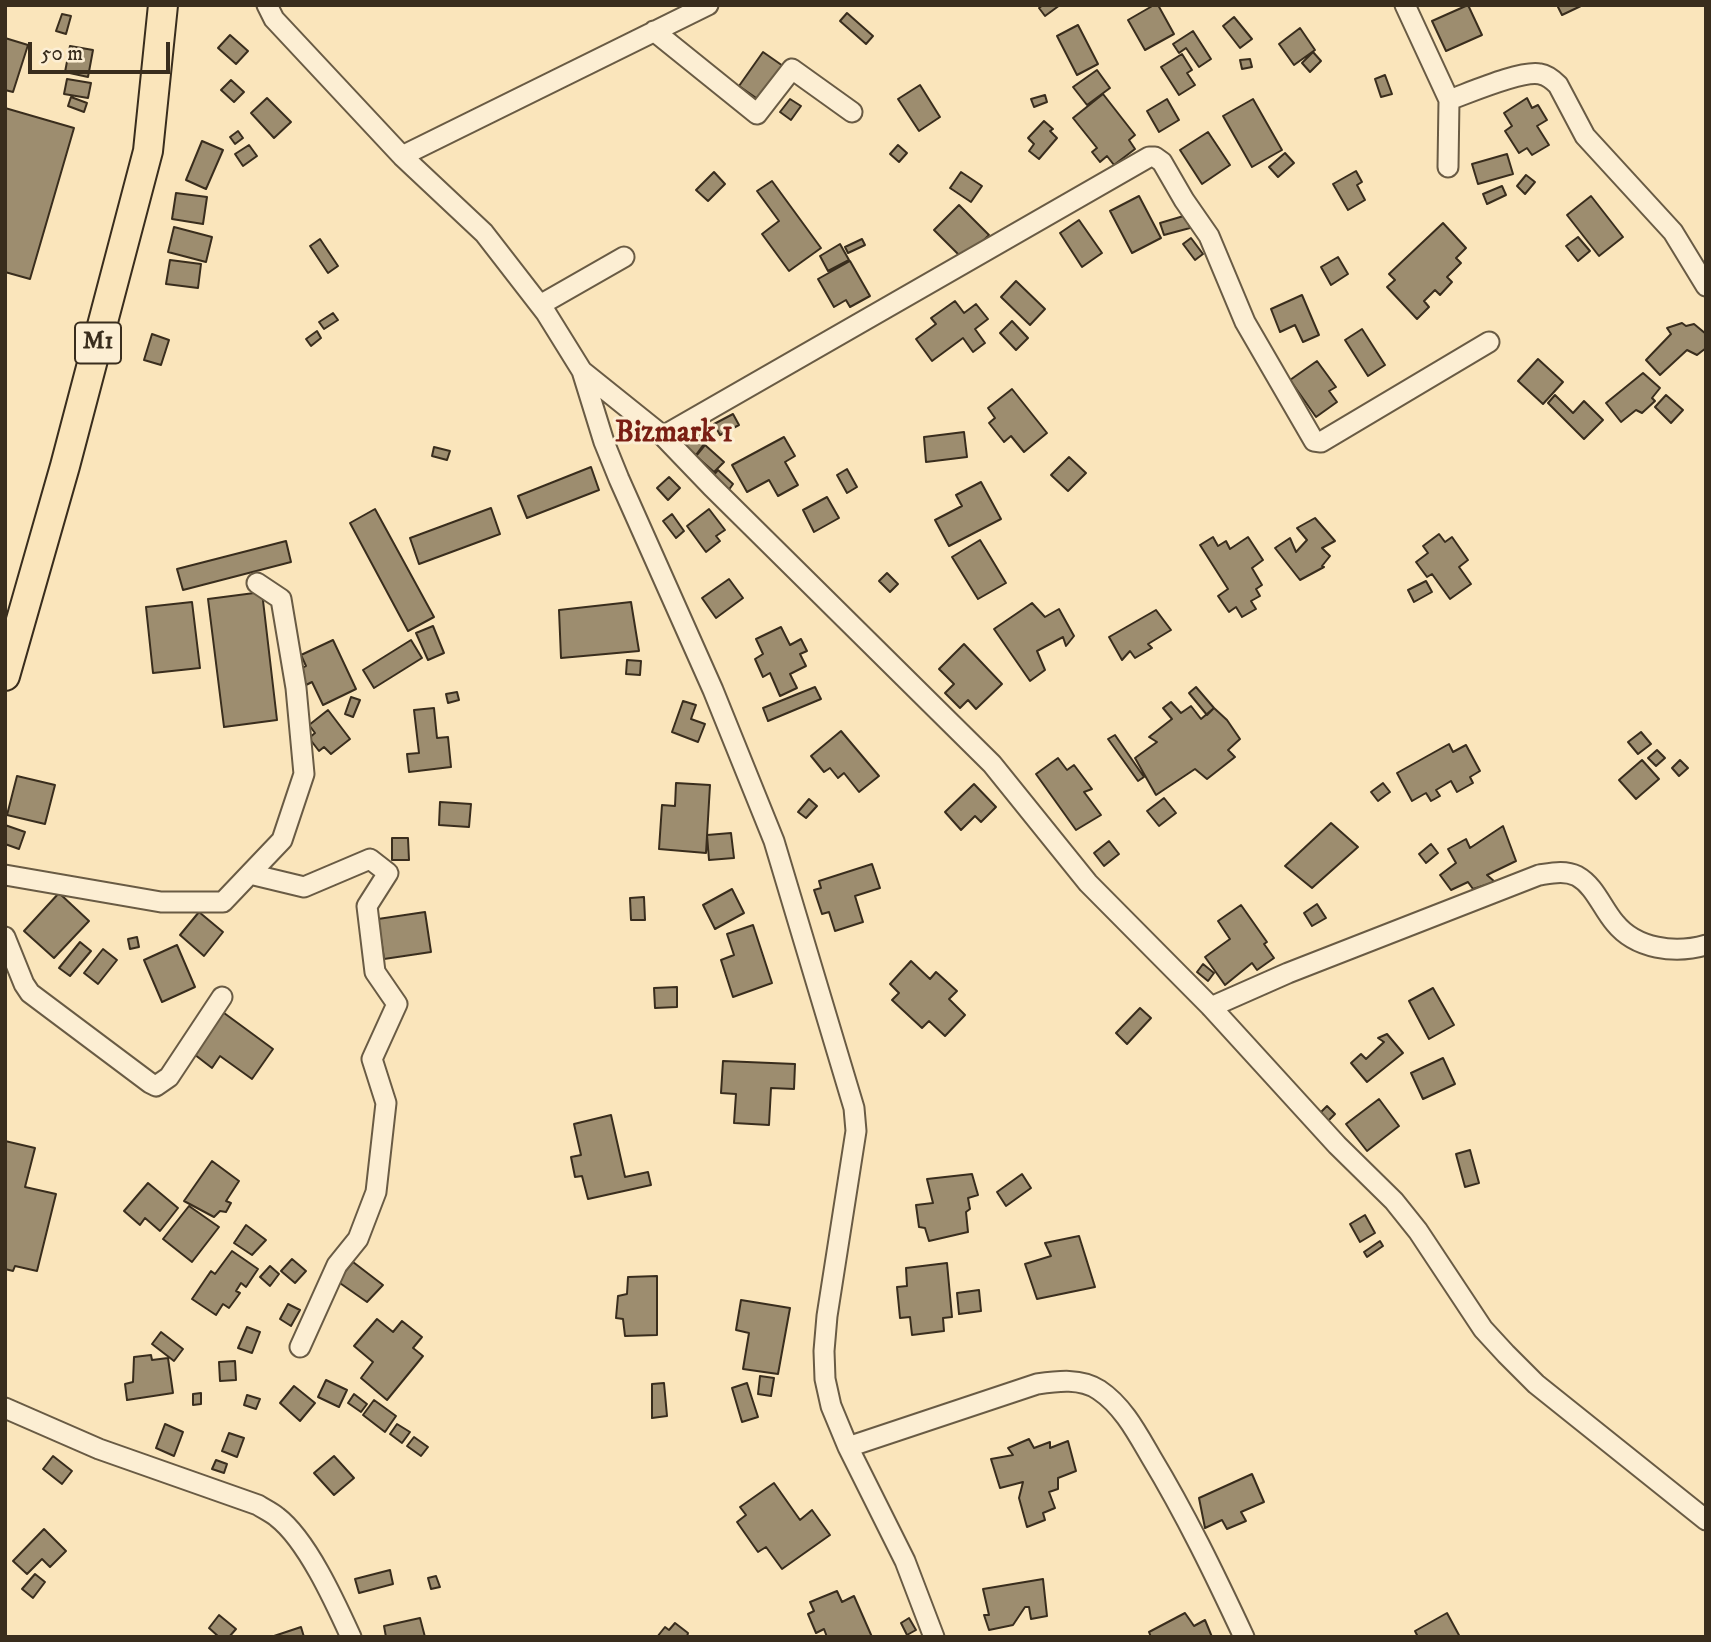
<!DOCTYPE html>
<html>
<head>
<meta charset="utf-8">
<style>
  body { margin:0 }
  #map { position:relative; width:1711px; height:1642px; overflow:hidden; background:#fae5bb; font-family:"IM FELL DW Pica",serif }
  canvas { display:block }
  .frame { position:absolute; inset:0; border:7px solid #392d1d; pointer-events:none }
  .scale { position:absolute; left:28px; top:42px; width:142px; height:32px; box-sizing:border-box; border:4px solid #392d1d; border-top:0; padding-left:9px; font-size:21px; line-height:24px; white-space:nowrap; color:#392d1d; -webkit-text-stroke:5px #fceed3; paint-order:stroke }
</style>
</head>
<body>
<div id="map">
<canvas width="1711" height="1642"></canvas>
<div class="frame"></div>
<div class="scale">50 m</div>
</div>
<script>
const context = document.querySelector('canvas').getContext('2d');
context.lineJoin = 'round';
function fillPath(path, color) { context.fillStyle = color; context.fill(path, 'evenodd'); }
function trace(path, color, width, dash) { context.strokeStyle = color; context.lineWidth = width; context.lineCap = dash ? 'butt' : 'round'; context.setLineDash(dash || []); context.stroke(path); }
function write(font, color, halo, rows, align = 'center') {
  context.font = font + ' "IM FELL DW Pica",serif'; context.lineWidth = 6; context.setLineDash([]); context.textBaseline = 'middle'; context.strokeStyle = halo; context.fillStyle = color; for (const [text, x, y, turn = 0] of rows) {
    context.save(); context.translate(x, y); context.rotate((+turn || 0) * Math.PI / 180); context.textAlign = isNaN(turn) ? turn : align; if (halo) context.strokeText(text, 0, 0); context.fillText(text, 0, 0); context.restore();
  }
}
const building = new Path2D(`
  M1043 5H1060L1045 16 1039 8Z
  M1154 5H1158L1174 34 1145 50 1128 20Z
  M1468 5 1482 35 1446 51 1432 21Z
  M1557 5H1583L1562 15Z
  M847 13 873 36 866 44 840 21Z
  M62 14 71 16 66 34 56 31Z
  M1234 17 1252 39 1240 48 1223 26Z
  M1078 25 1098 64 1077 75 1057 36Z
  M1300 28 1315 50 1294 65 1279 44Z
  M1193 31 1211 59 1199 67 1186 48 1179 53 1173 44Z
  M230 35 248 51 236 64 218 48Z
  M5 38 28 45 13 92 5 90Z
  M70 46 93 50 88 77 65 72Z
  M763 52 783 66 759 100 739 86Z
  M1313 52 1321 61 1310 72 1302 63Z
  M1182 54 1192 70 1187 73 1195 85 1179 95 1161 67Z
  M1250 59 1252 67 1242 69 1240 60Z
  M1097 70 1110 88 1087 105 1073 87Z
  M1385 75 1392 94 1381 97 1375 79Z
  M67 79 91 83 88 98 64 94Z
  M231 80 244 92 234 102 221 90Z
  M920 85 940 117 919 131 898 99Z
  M1103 94 1135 135 1129 140 1135 149 1114 165 1107 156 1100 162 1092 152 1097 148 1073 118Z
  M1045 95 1047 102 1034 107 1031 99Z
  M71 97 87 103 84 112 68 106Z
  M267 98 291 122 274 138 251 113Z
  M1527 98 1532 108 1538 105 1547 120 1537 126 1549 145 1532 155 1527 148 1519 153 1505 131 1512 126 1504 113Z
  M790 99 801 106 791 120 780 112Z
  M1167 99 1179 120 1159 132 1147 111Z
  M1253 99 1282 150 1252 167 1223 116Z
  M5 108 74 128 30 279 5 272Z
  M1044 121 1053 129 1050 131 1057 138 1039 159 1029 151 1034 144 1028 138Z
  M238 131 243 138 235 144 230 137Z
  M1208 132 1230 165 1202 184 1180 150Z
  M202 141 223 150 206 189 186 180Z
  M249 145 257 156 243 166 235 154Z
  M898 145 907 153 899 162 890 154Z
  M1285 153 1294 163 1278 177 1269 167Z
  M1507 154 1513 174 1478 184 1472 164Z
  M1356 171 1362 182 1357 185 1365 200 1348 210 1333 184Z
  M714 172 725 184 708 201 696 190Z
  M961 172 982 186 971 202 950 188Z
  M1526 175 1535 182 1525 194 1517 186Z
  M772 181 821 248 789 271 762 234 779 221 757 191Z
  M1502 186 1506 195 1487 204 1483 194Z
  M176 193 207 197 203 224 172 219Z
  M1139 196 1161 238 1132 253 1110 211Z
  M1591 196 1623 237 1599 256 1567 215Z
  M959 205 989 235 964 260 934 230Z
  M1187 215 1190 228 1164 235 1160 223Z
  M1079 220 1102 253 1082 267 1060 233Z
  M1443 223 1466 248 1456 258 1461 263 1447 277 1452 282 1440 295 1435 290 1424 301 1429 307 1417 319 1387 287 1395 280 1389 274Z
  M174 227 212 237 206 262 168 252Z
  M1578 237 1590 251 1578 261 1566 246Z
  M1191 238 1203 254 1195 260 1183 244Z
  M320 239 338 266 328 273 310 246Z
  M862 239 865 245 848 253 845 247Z
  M840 244 849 260 828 271 820 256Z
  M1338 257 1348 274 1331 285 1321 267Z
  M170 260 201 264 198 288 166 284Z
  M850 261 870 296 850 307 846 300 834 307 818 279Z
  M1016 281 1045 309 1030 325 1001 297Z
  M1302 295 1319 335 1303 342 1295 325 1280 332 1271 309Z
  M955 301 964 313 976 304 988 319 975 329 985 343 973 352 963 338 932 361 916 339 936 324 931 318Z
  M333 313 338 320 324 329 319 322Z
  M1012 321 1028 338 1016 350 1000 333Z
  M1682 323 1686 326 1694 324 1706 334V348L1697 355 1687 350 1660 375 1646 360 1671 334 1667 328Z
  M1362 329 1385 365 1368 376 1345 340Z
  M317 331 321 338 311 346 306 339Z
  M152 334 169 340 161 365 144 360Z
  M1538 359 1563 382 1543 404 1518 381Z
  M1317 361 1336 387 1329 391 1337 402 1316 417 1290 380Z
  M1643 373 1660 388 1652 398 1655 401 1642 413 1636 410 1621 422 1606 403Z
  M1012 389 1047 433 1024 452 1011 436 1004 442 989 423 995 418 988 408Z
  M1555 395 1573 413 1584 401 1603 420 1584 439 1548 403Z
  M1666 395 1683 410 1671 423 1655 407Z
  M733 414 739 425 720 435 714 424Z
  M697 428 709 437 696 455 684 446Z
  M964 432 967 457 926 462 924 437Z
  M784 437 795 456 785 462 798 485 778 496 769 480 747 492 732 465Z
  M705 445 724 462 714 472 696 456Z
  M434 447 450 451 447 460 432 456Z
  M1069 457 1086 473 1068 491 1051 475Z
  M591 467 599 490 527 518 518 496Z
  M847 469 857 487 847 493 837 475Z
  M718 470 733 484 728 491 712 477Z
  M669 477 680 488 668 500 657 488Z
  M981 482 1001 519 949 546 935 520 962 506 956 495Z
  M827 497 839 518 814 532 803 510Z
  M491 508 500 534 419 564 410 538Z
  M375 509 434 617 408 631 350 523Z
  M709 509 725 530 716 536 720 541 706 552 687 526Z
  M672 514 684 531 676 538 663 521Z
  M1315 518 1335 541 1322 548 1330 556 1322 566 1324 567 1300 580 1275 548 1290 538 1296 552 1307 540 1297 528Z
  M1439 534 1445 542 1452 537 1468 560 1459 567 1471 584 1450 599 1432 574 1427 577 1416 562 1428 553 1423 546Z
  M1213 537 1218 546 1226 541 1230 549 1248 537 1263 560 1252 568 1262 585 1256 589 1260 596 1251 601 1256 609 1242 617 1236 607 1229 612 1218 596 1228 589 1200 545Z
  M980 540 1006 583 978 599 952 557Z
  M286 541 291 562 183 590 177 569Z
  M887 573 898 584 890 592 879 581Z
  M729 579 743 598 716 618 702 598Z
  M1426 581 1432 592 1414 602 1408 590Z
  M262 592 277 720 224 727 208 599Z
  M192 602 200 668 153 673 146 607Z
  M631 602 639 651 561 658 559 610Z
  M1032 603 1045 617 1059 609 1074 636 1066 646 1063 637 1037 651 1045 670 1030 681 994 629Z
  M1156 610 1171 630 1148 644 1152 648 1135 658 1130 651 1122 660 1109 637Z
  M433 626 444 653 428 660 416 633Z
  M781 627 790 645 801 639 807 651 800 654 806 666 790 674 797 688 780 696 770 673 763 677 755 659 763 654 756 639Z
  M333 640 356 689 323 705 312 682 304 686 297 671 306 666 301 655Z
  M411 640 422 658 374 688 363 670Z
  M964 644 1002 684 976 709 968 700 960 708 945 693 954 684 939 669Z
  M627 660 641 661 640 675 626 674Z
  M815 687 821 699 768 721 763 708Z
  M1196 687 1214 708 1207 715 1189 693Z
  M457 692 459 700 448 703 446 694Z
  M351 697 360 700 353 717 345 714Z
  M683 701 696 705 691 719 705 724 698 742 672 732Z
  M1171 702 1181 713 1191 706 1201 719 1214 708 1227 720 1240 739 1228 750 1235 757 1207 779 1195 769 1156 795 1135 758 1157 742 1149 737 1172 719 1163 708Z
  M434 708 437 738 448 737 451 767 409 772 407 754 419 753 414 710Z
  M328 710 350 739 331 754 324 747 319 751 309 738 315 733 309 725Z
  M841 731 879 776 859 792 844 773 838 778 830 768 824 772 811 756Z
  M1641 732 1651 744 1638 754 1628 742Z
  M1115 735 1144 777 1138 781 1108 739Z
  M1449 744 1453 752 1466 745 1480 771 1470 777 1473 783 1457 792 1451 781 1436 790 1440 796 1431 801 1426 793 1412 801 1397 773Z
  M1657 750 1665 758 1656 766 1648 758Z
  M1058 758 1067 770 1074 765 1092 789 1084 792 1101 815 1076 830 1036 774Z
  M1642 760 1659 779 1636 799 1619 780Z
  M1680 760 1688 768 1679 776 1672 768Z
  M17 776 55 785 45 824 7 815Z
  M676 783 710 785 706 853 659 849 662 805 675 806Z
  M1383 783 1390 792 1378 801 1371 792Z
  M974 784 996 807 981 822 975 816 961 830 945 812Z
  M1164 798 1176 813 1159 826 1147 811Z
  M809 799 817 806 806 818 798 812Z
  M440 802 471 804 469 827 439 825Z
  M1331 823 1358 847 1312 888 1285 866Z
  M5 825 25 832 19 849 5 844Z
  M1503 826 1516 861 1487 875 1495 882 1473 889 1468 882 1451 890 1440 875 1456 863 1448 849 1466 839 1470 848Z
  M731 833 734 858 709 860 707 835Z
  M392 838H408L409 860H392Z
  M1109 841 1119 854 1104 866 1094 853Z
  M1431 844 1438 853 1426 863 1419 854Z
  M872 864 880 888 855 896 863 922 835 931 829 912 822 914 814 890 821 888 819 881Z
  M732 889 744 913 715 929 703 905Z
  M59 893 89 921 54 958 24 931Z
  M644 897 645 920H631L630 898Z
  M1317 904 1326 918 1312 926 1304 913Z
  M1241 905 1267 942 1264 944 1274 958 1257 970 1252 963 1225 985 1205 957 1230 939 1218 921Z
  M199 912 223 932 204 956 180 935Z
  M425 912 431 952 384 959 378 919Z
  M753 925 772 983 733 997 721 960 734 955 727 934Z
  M137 937 139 947 130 949 128 939Z
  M80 942 91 951 70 976 59 968Z
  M177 945 195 987 162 1002 144 960Z
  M103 949 117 960 98 984 84 973Z
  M911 961 930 979 936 972 957 991 949 999 965 1015 945 1036 929 1021 922 1028 892 1000 899 993 890 984Z
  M1203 964 1214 973 1208 981 1197 972Z
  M677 987V1007L655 1008 654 988Z
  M1433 988 1454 1025 1429 1039 1409 1001Z
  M1140 1008 1151 1018 1127 1044 1116 1033Z
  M220 1010 273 1049 252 1079 220 1056 212 1068 190 1051Z
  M1387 1034 1403 1053 1367 1082 1351 1063 1361 1054 1366 1059 1384 1042 1378 1038Z
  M1443 1058 1455 1084 1423 1099 1411 1073Z
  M723 1061 795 1064 794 1089 771 1088 769 1125 734 1123 736 1094 721 1093Z
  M1379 1099 1399 1126 1367 1151 1346 1124Z
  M1327 1106 1335 1114 1328 1121 1320 1113Z
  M611 1115 625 1177 648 1172 651 1185 588 1199 582 1176 575 1177 571 1157 581 1155 574 1124Z
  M5 1141 35 1148 25 1187 56 1194 37 1271 15 1266 13 1271 5 1269Z
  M1470 1150 1479 1183 1465 1187 1456 1154Z
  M212 1161 239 1181 226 1201 231 1203 226 1212 220 1211 214 1217 184 1201Z
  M972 1174 978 1195 968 1198 970 1209 966 1212 968 1232 929 1241 925 1228 919 1227 916 1205 933 1203 927 1179Z
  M1022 1174 1031 1188 1006 1206 997 1192Z
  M148 1183 178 1208 160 1231 145 1218 140 1225 124 1211Z
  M189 1206 219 1227 192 1262 163 1239Z
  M1365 1215 1375 1233 1360 1242 1350 1224Z
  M246 1225 266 1240 252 1255 234 1243Z
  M1079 1236 1095 1287 1037 1299 1025 1264 1051 1256 1045 1243Z
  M1380 1241 1383 1246 1367 1257 1364 1252Z
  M232 1251 258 1269 246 1287 241 1283 236 1291 240 1293 229 1308 223 1304 216 1315 192 1299 211 1271 215 1274Z
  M292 1259 306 1271 295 1283 281 1271Z
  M353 1262 383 1285 367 1302 337 1281Z
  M947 1263 952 1317 943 1318 944 1331 912 1335 910 1317 900 1318 897 1287 907 1286 906 1268Z
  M270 1266 279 1274 270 1286 260 1277Z
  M657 1276V1335L625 1336 623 1319 616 1318 618 1296 627 1294 628 1277Z
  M979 1290 981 1311 959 1314 957 1293Z
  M741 1300 790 1308 778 1374 743 1369 749 1333 736 1330Z
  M288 1304 300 1310 291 1326 280 1319Z
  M377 1319 393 1332 402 1321 422 1337 413 1348 423 1356 387 1400 361 1378 373 1362 354 1346Z
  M247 1327 260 1332 252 1353 238 1348Z
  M161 1332 183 1349 174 1361 152 1344Z
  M151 1355 152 1360 168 1358 173 1393 127 1400 125 1384 133 1382 134 1357Z
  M235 1361 236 1380 220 1381 219 1362Z
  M760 1376 774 1378 771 1396 758 1394Z
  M326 1380 347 1390 339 1407 318 1397Z
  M664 1383 667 1416 652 1418V1384Z
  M747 1383 758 1417 742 1422 732 1388Z
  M294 1386 315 1403 300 1421 280 1403Z
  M201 1393V1404L193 1405V1394Z
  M354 1394 367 1404 361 1412 348 1403Z
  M247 1395 260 1399 256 1409 244 1405Z
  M374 1400 396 1416 385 1432 363 1415Z
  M165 1424 183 1432 174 1456 156 1448Z
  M397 1424 410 1432 402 1443 390 1434Z
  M229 1433 244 1438 237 1457 222 1451Z
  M414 1437 428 1447 421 1456 407 1446Z
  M1029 1439 1034 1448 1050 1442V1448L1068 1441 1076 1471 1058 1478V1489L1049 1492 1055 1508 1043 1513 1045 1520 1027 1527 1019 1498 1023 1482 1000 1488 991 1459 1013 1455 1008 1448Z
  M53 1456 72 1471 62 1484 43 1469Z
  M334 1456 354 1478 334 1495 314 1473Z
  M216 1460 227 1464 224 1473 212 1469Z
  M1252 1474 1264 1502 1241 1512 1246 1521 1227 1529 1222 1520 1205 1528 1199 1498Z
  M774 1483 800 1520 812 1510 830 1535 782 1569 766 1547 758 1552 737 1522 746 1515 740 1507Z
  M44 1529 66 1551 50 1567 42 1559 27 1574 13 1561Z
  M390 1570 393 1584 359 1593 355 1579Z
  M35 1574 45 1582 33 1598 22 1589Z
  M436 1576 440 1587 431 1589 428 1578Z
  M1043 1579 1047 1616 1031 1619 1029 1607H1025L1013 1625 989 1630 984 1615H989L983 1589Z
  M837 1591 842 1602 854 1596 872 1637H827L824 1629 816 1633 808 1614 814 1611 810 1602Z
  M1185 1613 1194 1626 1205 1620 1212 1637H1151L1149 1632Z
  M1447 1613 1460 1637H1418L1415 1631Z
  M219 1615 236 1629 229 1637H219L209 1628Z
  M420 1618 425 1637H386L384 1626Z
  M909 1618 916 1630 907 1635 901 1623Z
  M675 1623 688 1633 687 1637H657L665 1627 669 1630Z
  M301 1627 304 1637H271Z`);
fillPath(building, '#9d8d6f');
trace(building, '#392d1d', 2);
const minor = new Path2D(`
  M267 5 274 19 402 156 484 233 546 313 582 371 604 442 619 479 713 690 774 841 854 1108 856 1131 827 1316 824 1351 825 1379 831 1406 848 1447 905 1561 934 1637
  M1405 5 1449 100 1448 167
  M654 31 757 114 792 69 852 112
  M1449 100C1469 93 1521 70 1540 74 1547 75 1553 80 1558 85L1585 136 1673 232 1706 286
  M402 156 708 5
  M540 305 624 257
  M582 371 663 436 711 486 992 764 1088 883 1211 1007 1337 1145 1394 1201 1418 1231 1483 1329 1506 1354 1536 1384 1706 1520
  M663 436 1149 157H1155L1162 162 1184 200 1209 236 1245 322 1314 441 1321 442 1489 342
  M250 874 304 887 370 859 388 873 367 906 375 972 397 1004 372 1059 386 1103 376 1192 358 1239 337 1265 300 1347
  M5 875 161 902H223L282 840 304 774 296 688 281 599 257 583
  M5 937 24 984 30 993 150 1083 156 1086 169 1077 222 997
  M1211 1007 1288 973 1539 875C1552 873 1565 870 1577 876 1595 886 1602 908 1615 923 1636 949 1675 954 1706 945
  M5 1408 99 1449 258 1505C264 1509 271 1512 277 1517 307 1540 335 1602 351 1637
  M848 1447 1037 1384C1058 1381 1081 1378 1099 1390 1123 1406 1137 1433 1151 1457 1186 1515 1215 1575 1244 1637`);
const highway = new Path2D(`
  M5 676 65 466 148 151 163 5`);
trace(minor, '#695b44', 23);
trace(highway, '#392d1d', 32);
trace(minor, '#fceed3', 19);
trace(highway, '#fae5bb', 28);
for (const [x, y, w] of [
  [98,343,46]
]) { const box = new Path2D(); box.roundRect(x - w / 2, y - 20.5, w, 41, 5); context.fillStyle = '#fceed3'; context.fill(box); trace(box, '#392d1d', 2); }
write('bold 24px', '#392d1d', null, [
  ["M1",98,343]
]);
write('bold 30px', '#7a1f14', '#fceed3', [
  ["Bizmark 1",674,435]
]);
</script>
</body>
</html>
